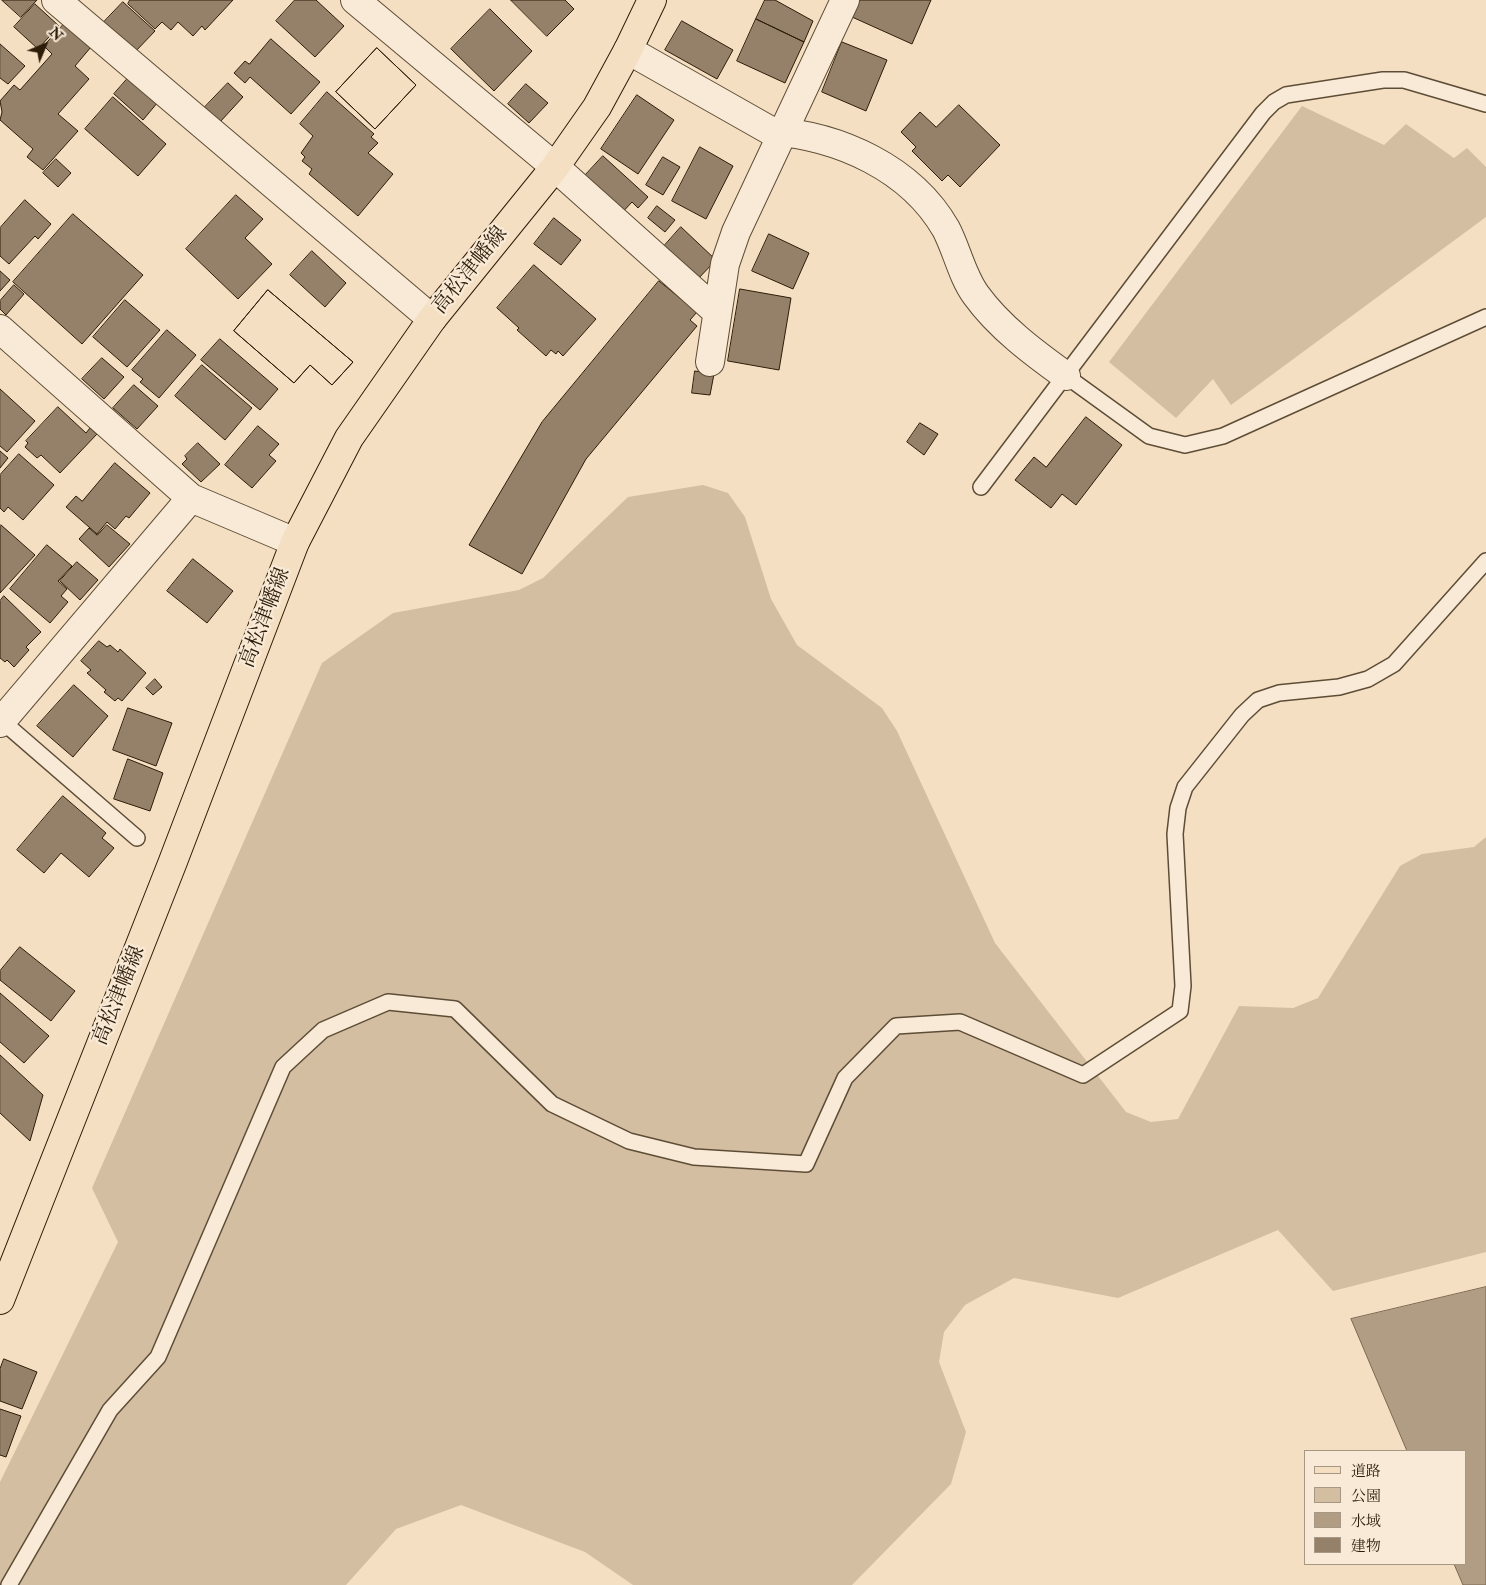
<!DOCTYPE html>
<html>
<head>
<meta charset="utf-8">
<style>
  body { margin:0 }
  #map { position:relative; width:1486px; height:1585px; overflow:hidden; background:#f5dfc2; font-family:"IM FELL Double Pica","Noto Serif JP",serif }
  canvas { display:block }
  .legend { position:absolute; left:1304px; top:1450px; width:162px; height:115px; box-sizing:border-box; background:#f8ead7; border:1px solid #a69884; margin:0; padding:6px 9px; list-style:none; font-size:15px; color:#2c1c08 }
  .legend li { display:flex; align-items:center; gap:10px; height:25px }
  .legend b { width:25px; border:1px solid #a69884 }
  .north { position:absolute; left:20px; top:20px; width:50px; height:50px; -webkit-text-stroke:4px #f8ead7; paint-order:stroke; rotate:45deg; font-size:14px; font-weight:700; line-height:20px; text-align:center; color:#2c1c08 }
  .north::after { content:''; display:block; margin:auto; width:18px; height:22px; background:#2c1c08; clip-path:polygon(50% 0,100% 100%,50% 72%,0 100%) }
</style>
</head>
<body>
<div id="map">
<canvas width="1486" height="1585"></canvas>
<ul class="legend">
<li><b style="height:6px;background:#f5dfc2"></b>道路</li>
<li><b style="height:14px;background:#d3bea2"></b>公園</li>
<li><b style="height:14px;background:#b19d83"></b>水域</li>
<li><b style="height:14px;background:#958169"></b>建物</li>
</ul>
<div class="north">N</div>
</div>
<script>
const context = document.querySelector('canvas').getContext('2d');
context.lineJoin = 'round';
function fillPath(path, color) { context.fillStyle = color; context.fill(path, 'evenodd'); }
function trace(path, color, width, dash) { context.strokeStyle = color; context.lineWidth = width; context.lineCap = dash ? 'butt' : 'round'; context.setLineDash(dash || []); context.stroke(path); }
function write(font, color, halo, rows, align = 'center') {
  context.font = font + ' "IM FELL Double Pica","Noto Serif JP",serif'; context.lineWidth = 4.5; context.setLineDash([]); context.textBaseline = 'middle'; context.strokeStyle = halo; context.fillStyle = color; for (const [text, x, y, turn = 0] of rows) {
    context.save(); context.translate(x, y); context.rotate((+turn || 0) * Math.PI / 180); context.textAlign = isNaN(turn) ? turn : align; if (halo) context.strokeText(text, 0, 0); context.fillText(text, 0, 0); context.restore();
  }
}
fillPath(new Path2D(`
  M1302 106 1384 145 1406 124 1454 158 1467 148 1486 167V217L1231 405 1213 379 1176 418 1109 362Z
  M703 485 728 493 745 517 771 599 797 645 882 708 897 731 995 943 1126 1112 1151 1122 1178 1119 1239 1006 1293 1008 1318 998 1400 866 1422 854 1474 847 1486 837V1252L1333 1291 1278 1230 1118 1298 1014 1278 965 1305 944 1332 939 1362 966 1432 951 1484 852 1585H633L585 1552 461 1505 396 1529 346 1585H0V1482L118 1242 92 1188 322 663 393 613 519 590 543 578 628 497Z`), '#d3bea2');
const water = new Path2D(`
  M1486 1287V1585H1463L1454 1564H1465V1451H1407L1351 1319Z`);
fillPath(water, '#b19d83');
trace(water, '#7c6952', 1);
const building = new Path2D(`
  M2 0H37L21 17Z
  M130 0H233L205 30 202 26 193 36 178 22 171 30 162 22 155 29 128 4Z
  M295 0H316L344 26 315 57 276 21Z
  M511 0H565L574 9 547 36Z
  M765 0H775L813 21 804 42 756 19Z
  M860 0H931L912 44 852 17Z
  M123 2 155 31 134 53 103 23Z
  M35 4 59 26 38 49 14 27Z
  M490 9 532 51 494 91 451 49Z
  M756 19 804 42 785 83 737 61Z
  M682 21 733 50 717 79 665 50Z
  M64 24 91 47 75 66 89 79 58 114 78 131 43 170 27 157 33 149 0 120 2 112 0 101 14 85 20 90 52 54 44 46Z
  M271 39 320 82 291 114 250 77 245 83 234 73 245 61 249 64Z
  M842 42 887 60 866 111 822 92Z
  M0 44 25 66 8 84 0 78Z
  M377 48 416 85 375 129 336 92Z
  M377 48 416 85 375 129 336 92Z
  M129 77 158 102 143 120 114 94Z
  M228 83 243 97 220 122 204 108Z
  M526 84 548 103 529 123 508 104Z
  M327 92 374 134 371 137 378 143 368 153 393 174 358 216 309 174 312 169 302 161 305 157 301 153 313 136 300 124Z
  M637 95 674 120 638 174 601 149Z
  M113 97 166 144 138 176 85 129Z
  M959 105 1000 145 960 187 948 175 942 181 912 151 916 147 901 132 920 112 936 127Z
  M700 147 733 166 706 219 672 201Z
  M603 156 648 197 638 208 632 202 619 216 580 181Z
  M663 157 680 167 663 195 646 185Z
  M56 159 71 173 58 187 43 173Z
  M236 195 263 219 245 238 272 264 238 299 186 249Z
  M25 200 51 224 38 239 35 236 9 264 0 256V228Z
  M657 206 675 220 665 232 648 218Z
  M73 214 143 275 82 344 13 282Z
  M554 218 581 240 561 265 534 244Z
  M681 227 716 260 695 282 658 253Z
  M769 234 809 253 793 289 752 271Z
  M312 251 346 283 325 307 290 275Z
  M534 265 596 319 563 356 558 351 556 354 551 350 546 356 517 330 519 328 497 308Z
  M0 271 10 280 0 291Z
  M659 281 697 312 690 320 697 326 586 459 522 574 469 545 542 422Z
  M14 285 24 294 6 315 0 309V301Z
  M740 289 791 298 779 370 728 361Z
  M268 290 353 362 332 385 310 365 294 383 234 331Z
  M268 290 353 362 332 385 310 365 294 383 234 331Z
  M125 300 160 330 127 367 93 337Z
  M167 330 196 355 159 398 140 382 143 379 132 370Z
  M220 339 278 389 260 410 201 360Z
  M102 358 124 377 104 399 82 379Z
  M202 365 252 408 225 440 175 396Z
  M695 371 714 374 710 395 692 393Z
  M134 385 158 406 137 429 113 408Z
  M0 389 35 421 7 452 0 446Z
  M58 407 86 433 90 428 97 434 60 473 41 455 37 458 25 447 28 443 26 441Z
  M1086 417 1122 445 1076 505 1062 494 1051 508 1015 480 1034 457 1046 467Z
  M920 423 938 434 924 455 907 442Z
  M258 426 279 444 269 455 276 461 252 488 225 465Z
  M198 443 220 464 201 482 182 464 187 459 185 456Z
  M0 451 8 458 0 468Z
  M19 454 54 485 23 520 8 507 4 512 0 508V475Z
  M115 463 150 493 129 518 126 516 115 529 107 522 97 534 66 507 76 496 82 501Z
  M1 525 35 555 0 593V526Z
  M107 525 130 544 109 567 79 539 89 528 97 535Z
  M47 545 72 566 58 581 67 589 61 596 68 602 50 623 10 589Z
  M193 559 233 591 207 623 167 591Z
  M77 562 98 580 80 600 60 581Z
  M4 596 41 632 26 647 29 650 14 667 7 660 5 662 0 658V601Z
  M99 641 107 647 110 645 118 652 120 649 146 673 122 701 118 698 115 701 104 692 106 690 87 673 91 670 81 661Z
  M155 679 162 687 153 695 146 688Z
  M74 685 108 716 73 757 37 726Z
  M128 708 172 723 156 766 113 750Z
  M128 759 163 773 150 811 114 799Z
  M63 796 106 833 102 838 114 848 89 877 61 853 44 873 17 850Z
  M20 947 75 991 51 1021 0 980V971Z
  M0 993 49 1036 24 1063 0 1042Z
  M0 1055 43 1095 30 1141 0 1113Z
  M4 1359 37 1372 22 1409 0 1401V1369Z
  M0 1409 21 1416 6 1457 0 1455Z`);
fillPath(building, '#958169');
trace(building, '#2c1c08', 1);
const service = new Path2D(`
  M1066 376 1149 436 1185 445 1223 436 1486 317
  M981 487 1263 113 1274 102 1286 95 1383 80H1404L1486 104
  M2 721 137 838
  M9 1585 110 1410 158 1357 283 1067 323 1030 388 1002 455 1009 552 1104 629 1141 694 1157 806 1164 845 1078 896 1026 960 1022 1083 1075 1180 1011 1183 986 1175 834 1178 808 1185 787 1242 715 1258 700 1279 693 1339 687 1368 679 1394 664 1486 561`);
const minor = new Path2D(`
  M56 0 432 319
  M355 0 555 167 716 311
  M628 50 771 131C839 136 911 168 946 229 957 250 962 276 976 295 999 327 1034 353 1066 376
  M0 329 191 498 295 542
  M710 362 725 264 736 232 845 0
  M0 723 191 498`);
const primary = new Path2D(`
  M0 1300 172 864 295 542 349 438 432 319 555 167 597 107 628 50 652 0`);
trace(service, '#5e4d36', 18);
trace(minor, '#5e4d36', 30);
trace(primary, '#2c1c08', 30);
trace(service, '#f8ead7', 15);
trace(minor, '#f8ead7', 28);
trace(primary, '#f5dfc2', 28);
write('21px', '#2c1c08', '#f8ead7', [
  ["高松津幡線",471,271,-51],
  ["高松津幡線",266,618,-69],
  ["高松津幡線",120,996,-68]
]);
</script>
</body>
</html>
